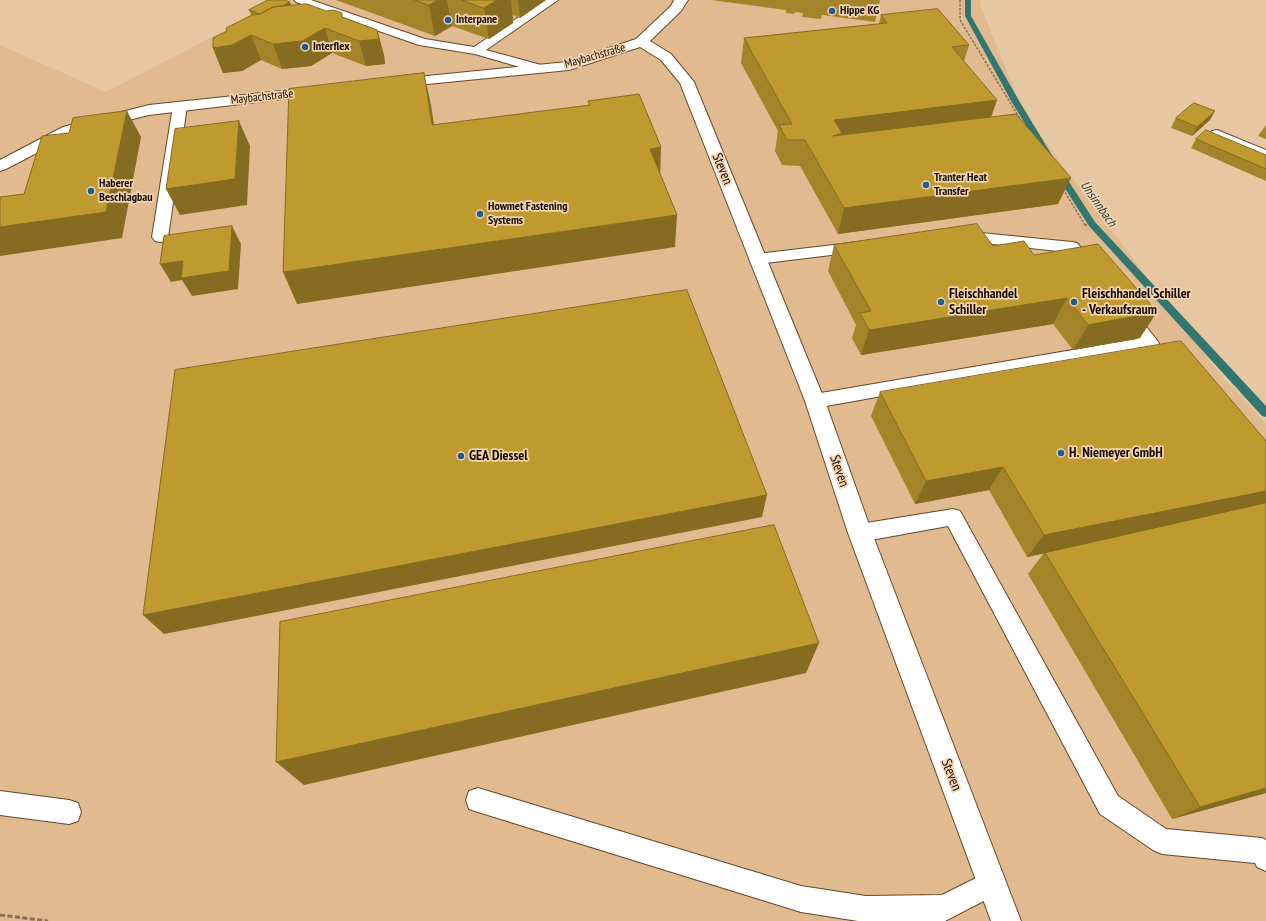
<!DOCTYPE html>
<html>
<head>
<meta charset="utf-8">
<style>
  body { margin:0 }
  canvas { display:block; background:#e7c6a2 }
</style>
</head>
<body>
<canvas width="1266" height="921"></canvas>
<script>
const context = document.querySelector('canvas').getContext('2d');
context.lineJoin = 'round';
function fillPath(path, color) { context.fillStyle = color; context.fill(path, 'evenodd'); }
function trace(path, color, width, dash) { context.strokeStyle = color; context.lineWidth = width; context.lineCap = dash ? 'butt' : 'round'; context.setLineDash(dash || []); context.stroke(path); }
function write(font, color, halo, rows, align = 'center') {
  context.font = font + ' "PT Sans Narrow",sans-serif'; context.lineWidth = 3.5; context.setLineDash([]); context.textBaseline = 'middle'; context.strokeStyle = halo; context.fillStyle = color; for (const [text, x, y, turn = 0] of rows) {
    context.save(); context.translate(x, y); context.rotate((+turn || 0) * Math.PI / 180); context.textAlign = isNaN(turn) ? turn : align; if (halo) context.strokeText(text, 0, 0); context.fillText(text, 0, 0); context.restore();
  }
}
fillPath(new Path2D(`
  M283 0H980L981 7 1024 113 1220 375 1266 423V921H0V45L106 92Z`), '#e1ba90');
fillPath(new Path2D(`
  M965 0H971V16L1018 99 1053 157 1052 159H1046L1045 157 1010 99 965 16Z
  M1056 171H1062L1095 222 1266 406V417L1262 416 1089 226 1055 173Z`), '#317770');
const lane = new Path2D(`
  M294 0H311L425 39 474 47 544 0H558L486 50 541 65 543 68 541 71 537 72 475 54 419 45 296 2Z
  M180 102 185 103 187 106 168 237 165 241 160 242 155 241 152 237 173 106 175 103Z
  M1217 130 1266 150V159L1212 137 1210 134 1212 131Z
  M961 231 1072 242 1077 243 1098 268 1096 272C1082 275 1075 261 1067 252L956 240 953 236 956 232Z
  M859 242 864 243 867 247 864 251 757 264 751 263 749 259 751 255 757 254Z
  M1127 308 1133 310 1156 339 1159 343 1156 347 815 408 809 406 806 401 809 396 815 394 1137 339 1119 314 1121 310Z
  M953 509 960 511 1118 796 1166 829 1262 838 1266 840V871L1257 867 1255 863 1162 854 1153 850 1100 814 948 526 860 542 853 539 850 533 853 527 860 524Z
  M478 788 801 886 866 896 942 895 992 870 1001 874 1005 883 1001 892 945 921H858L801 912 478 812 469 809 466 800 469 791Z
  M0 791 69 800 78 803 81 812 78 821 69 824 0 815Z`);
const street = new Path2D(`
  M674 0H688L681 11 650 41 671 54 694 82 825 401 872 533 1021 921H991L848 533 805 401 680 83 661 60 640 47 569 70 397 87 392 86 390 83 392 80 397 79 567 62 636 39 671 6Z
  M319 87 324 88 326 91 324 94 149 115 75 133 6 169 0 171V160L63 127 149 105Z`);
trace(lane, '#654929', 2);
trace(street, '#654929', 2);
trace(new Path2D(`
  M960 0V20L1022 122
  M1063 189 1085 225`), '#867058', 1.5, [2.5, 1.5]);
trace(new Path2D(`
  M1085 224 1086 226`), '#867058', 2.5, [3.5, 2]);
trace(new Path2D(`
  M0 915 48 921`), '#867058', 3, [5, 2.5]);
fillPath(lane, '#fff');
fillPath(street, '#fff');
fillPath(new Path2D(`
  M336 0H546L520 18 513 15V23L489 39 452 26 435 36Z
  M711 0H880L875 22 822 15 821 19 802 17 803 13 795 12 794 14 786 13V10Z
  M290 2 291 5 343 17 377 30 384 55 385 64 366 66 332 53 311 66 282 69 261 60 242 71 223 73 213 48 227 31 251 15 249 10Z
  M881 15 969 45 964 61 991 117 1058 204 838 234 800 166 782 165 775 151 778 131 741 63 744 38 879 24Z
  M1176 118 1210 120 1192 136 1171 128Z
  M1266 125V139L1258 136Z
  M1196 139 1266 155V181L1191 148Z
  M834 245 993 246 1034 255 1140 338 1073 350 1053 324 861 355 852 338 856 325 828 271Z
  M880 392 1266 441V793L1172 819 1028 574 1044 553 1027 557 989 490 915 504 871 416Z`), '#a38428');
fillPath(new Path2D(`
  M438 0H447L452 26 435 36 429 5Z
  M490 0H511L513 23 489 39 484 8Z
  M518 0H546L520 18Z
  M290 2 292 11 264 16Z
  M325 28 332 53 311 66 282 69 273 44Z
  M377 30 384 55 385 64 366 66 359 41Z
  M251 35 261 60 242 71 223 73 213 48Z
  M424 73 431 105 439 157 432 125Z
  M997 100 988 126 836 159 834 120Z
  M127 111 141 137 122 238 0 256V227Z
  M1215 111 1210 120 1192 136 1197 127Z
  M239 121 250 146 247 205 180 215 166 189Z
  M661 147 660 180 650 149Z
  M1071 178 1058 204 838 234 844 208Z
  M677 215 675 247 297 304 283 272Z
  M232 226 241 244 238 289 192 296 182 280 171 282 160 264 183 261Z
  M1067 298 1053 324 861 355 869 330Z
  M1157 312 1140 338 1073 350 1088 325Z
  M1003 467 989 490 915 504 926 481Z
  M1266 491V508L1027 557 1044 535Z
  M767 495 762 517 164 634 143 615Z
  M819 643 806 673 304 785 276 762Z
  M1266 788V793L1172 819 1200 807Z`), '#856c21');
const building = new Path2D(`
  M268 0H284L290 2 282 6 273 7 260 14 249 10Z
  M415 0H438L429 5Z
  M462 0H497L484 8Z
  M307 4 326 11 334 10 342 13V17L377 30 379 39 359 41 325 28 302 41 273 44 251 35 232 45 213 48V38L227 31 226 28 252 15 260 14 273 7Z
  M938 9 969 45 952 47 997 100 834 120 842 133 833 136 1016 114 1071 178 844 208 805 140H787L779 125 792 124 744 38 887 23 881 15Z
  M424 73 432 125 590 105 588 101 639 94 661 147 650 149 677 215 283 272 289 89Z
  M1194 103 1215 111 1197 127 1176 118Z
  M127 111 106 212 0 227V197L24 194 42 136 69 133 73 118Z
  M239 121 235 179 166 189 175 129Z
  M1206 130 1266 155V169L1196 139Z
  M977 224 993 246 1024 241 1034 255 1098 244 1157 312 1088 325 1067 298 869 330 860 313 871 311 834 245Z
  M232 226 229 271 181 278 183 261 160 264 164 236Z
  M687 290 767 495 143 615 175 370Z
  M1181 341 1266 441V491L1044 535 1003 467 926 481 880 392Z
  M1266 503V788L1200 807 1045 553Z
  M774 525 819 643 276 762 280 622Z`);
fillPath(building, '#be9a2f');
trace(building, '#856c21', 1);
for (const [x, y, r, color] of [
  [832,11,4,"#1f5d94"],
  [448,20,4,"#1f5d94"],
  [305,47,4,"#1f5d94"],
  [926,185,4,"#1f5d94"],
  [91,191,4,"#1f5d94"],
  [480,214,4,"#1f5d94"],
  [941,302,4,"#1f5d94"],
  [1074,302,4,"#1f5d94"],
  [1061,453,4,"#1f5d94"],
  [461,456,4,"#1f5d94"]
]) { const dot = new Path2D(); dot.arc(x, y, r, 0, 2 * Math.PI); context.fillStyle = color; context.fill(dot); trace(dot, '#f4d3ae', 1.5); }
write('bold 12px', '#160b01', '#f4d3ae', [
  ["Hippe KG",840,11],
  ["Interpane",456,20],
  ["Interflex",313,47],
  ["Tranter Heat",934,178],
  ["Transfer",934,192],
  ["Haberer",99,184],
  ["Beschlagbau",99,198],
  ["Howmet Fastening",488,207],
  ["Systems",488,221]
], 'left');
write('12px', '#160b01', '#f4d3ae', [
  ["Maybachstraße",595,56,-16],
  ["Maybachstraße",262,97,-6]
]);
write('italic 13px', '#244341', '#f4d3ae', [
  ["Unsinnbach",1098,204,55]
]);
write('14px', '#160b01', '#f4d3ae', [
  ["Steven",722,169,68],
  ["Steven",839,471,71],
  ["Steven",951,775,69]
]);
write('bold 14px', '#160b01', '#f4d3ae', [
  ["Fleischhandel",949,294],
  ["Schiller",949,310],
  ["Fleischhandel Schiller",1082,294],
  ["- Verkaufsraum",1082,310],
  ["H. Niemeyer GmbH",1069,453],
  ["GEA Diessel",469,456]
], 'left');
</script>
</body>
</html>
